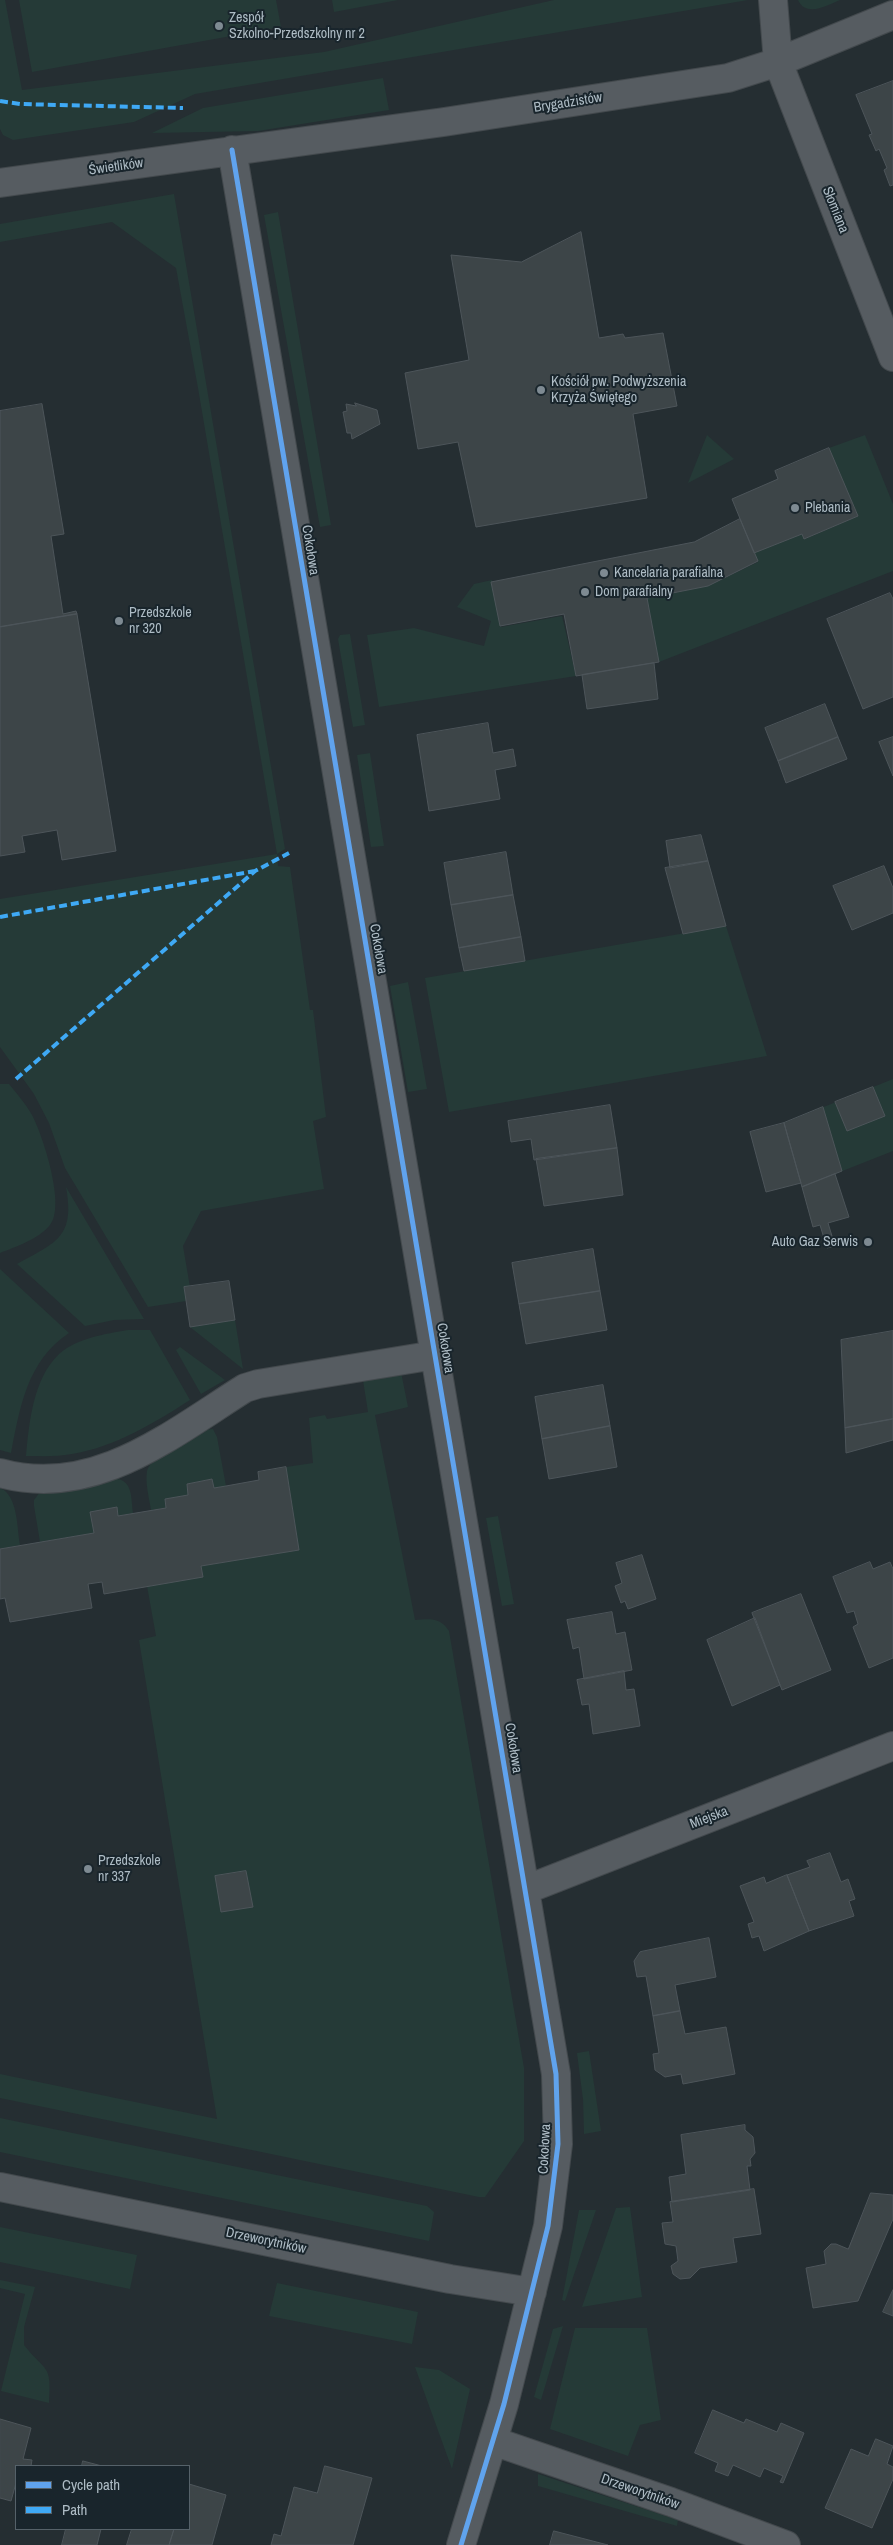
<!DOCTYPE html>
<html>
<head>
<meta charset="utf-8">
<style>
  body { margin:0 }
  #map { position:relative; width:893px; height:2545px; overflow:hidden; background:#252e32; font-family:"Archivo Narrow",sans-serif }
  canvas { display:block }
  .legend { position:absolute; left:15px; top:2465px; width:175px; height:65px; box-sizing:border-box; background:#19252c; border:1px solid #556169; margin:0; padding:6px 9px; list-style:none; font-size:15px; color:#aebcc5 }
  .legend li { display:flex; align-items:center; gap:10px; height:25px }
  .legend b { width:25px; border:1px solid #556169 }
</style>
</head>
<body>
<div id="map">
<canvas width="893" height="2545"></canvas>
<ul class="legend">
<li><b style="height:6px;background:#60a3ed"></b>Cycle path</li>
<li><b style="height:6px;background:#3fa9f5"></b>Path</li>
</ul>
</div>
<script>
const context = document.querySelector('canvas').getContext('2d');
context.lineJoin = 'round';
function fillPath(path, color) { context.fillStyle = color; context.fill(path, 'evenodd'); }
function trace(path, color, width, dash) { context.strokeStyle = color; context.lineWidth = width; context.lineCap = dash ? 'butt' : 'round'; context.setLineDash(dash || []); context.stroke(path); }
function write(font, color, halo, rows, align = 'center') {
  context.font = font + ' "Archivo Narrow",sans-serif'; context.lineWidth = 4; context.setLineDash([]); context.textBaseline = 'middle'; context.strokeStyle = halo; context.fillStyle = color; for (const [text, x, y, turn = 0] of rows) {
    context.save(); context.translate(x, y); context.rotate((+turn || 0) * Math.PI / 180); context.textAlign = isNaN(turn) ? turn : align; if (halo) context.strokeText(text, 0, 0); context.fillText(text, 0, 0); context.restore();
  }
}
fillPath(new Path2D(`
  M0 0H5L22 90 324 52 554 0H748L195 94 134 122 13 140 3 135 0 129Z
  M19 0H276L281 27 32 72Z
  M332 0H398L334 12Z
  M798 0H840C828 5 806 18 798 0Z
  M383 78 389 110 258 131 152 133 203 108Z
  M174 194 285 849 277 854 278 866 290 867 310 1010H313L326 1117 313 1121 324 1189 201 1211 183 1246 190 1287 186 1301 148 1307 65 1168 49 1123 34 1094 0 1047V899L277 854 198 388 176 268 112 222 0 242V224Z
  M278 212 331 525 320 527 264 215Z
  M707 435 734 459 688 483Z
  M865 435 893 504V571L659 662 647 598 708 586 758 562 754 553 802 534 805 539 858 516 829 448Z
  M492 580 501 627 562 616 576 676 379 707 367 635 414 628 484 646 491 621 457 607 474 584Z
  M350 634 365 725 353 727 338 639 340 635Z
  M370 753 384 846 371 847 357 755Z
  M726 926 767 1056 449 1112 425 978Z
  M408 982 427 1089 408 1092 390 986Z
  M893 1079V1151L802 1187 784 1123Z
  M0 1084H9C17 1094 26 1104 32 1115 43 1136 66 1206 50 1225 39 1239 15 1247 0 1253Z
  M66 1187 144 1319 114 1320 85 1326 17 1264C57 1242 75 1237 66 1187Z
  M0 1269 69 1333C27 1361 20 1407 11 1453L0 1450Z
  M235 1320 243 1369 190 1327Z
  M128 1330H150L190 1400C154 1423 115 1447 72 1454 57 1457 41 1456 26 1456 29 1423 33 1379 59 1354 77 1338 105 1334 128 1330Z
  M180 1347 225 1380 201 1394 176 1350Z
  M401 1372 408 1407 375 1415 415 1620C430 1619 440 1617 449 1631L524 2068V2141L485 2197H479L0 2098V2074L217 2119 139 1640 156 1636 147 1586 203 1577 201 1566 299 1550 286 1467 313 1463 309 1418 325 1415 327 1419 368 1412 363 1380Z
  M213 1429 217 1437 226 1486 214 1488 212 1479 187 1484 188 1495 165 1499 166 1508 151 1510C149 1498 145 1483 147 1471 151 1455 191 1438 205 1430Z
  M117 1479C133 1481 131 1499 133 1513L118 1516 117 1508 90 1512 94 1533 40 1542 34 1506V1500L40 1492Z
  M0 1488C18 1495 17 1528 20 1545L0 1549Z
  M498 1516 514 1604 502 1606 486 1518Z
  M589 2051 601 2131 584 2134 583 2099 577 2053Z
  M0 2118 427 2206 434 2212 429 2241 0 2152Z
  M630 2207 642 2297 582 2307 616 2208Z
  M579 2210H596L565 2301 562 2300Z
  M0 2227 137 2255 130 2289 0 2262Z
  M0 2280 35 2287 24 2327V2345C46 2373 52 2363 49 2403L1 2391 25 2294 0 2288Z
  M277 2283 418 2312 412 2344 269 2316Z
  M563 2326 541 2400 534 2397 553 2329Z
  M575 2328H647L661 2420 640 2425 628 2456 550 2429Z
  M415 2367 439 2370 470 2389 452 2469Z
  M538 2474 678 2520 677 2526 538 2486Z`), '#253a37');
const building = new Path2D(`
  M893 81V185L890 186 884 170 887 168 879 149 876 151 869 135 872 134 856 95Z
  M581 232 599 338 623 334 625 338 663 333 677 406 633 414 647 498 476 527 458 442 418 449 405 373 469 360 451 255 521 262Z
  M355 403 377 410 380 424 352 439 351 433H347L343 412 347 411 346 404 356 406Z
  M42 404 64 534 51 536 63 614 76 611 77 614 0 627V411Z
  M829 448 858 516 804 539 802 534 754 553 732 499 778 479 775 471Z
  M740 519 758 561 708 586 647 598 659 662 576 676 564 614 500 626 491 582 694 542Z
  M890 593 893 599V697L863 709 827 619Z
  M77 614 116 851 62 860 57 830 22 836 25 852 0 856V627Z
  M654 663 658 699 587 709 582 675Z
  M825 704 838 737 778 761 765 728Z
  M488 723 493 753 513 749 516 766 495 770 500 799 429 811 417 735Z
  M838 737 847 759 786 783 778 761Z
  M893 737V776L879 742Z
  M701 835 708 861 670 868 666 841Z
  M506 852 513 895 451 905 444 863Z
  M708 861 726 926 683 934 665 868Z
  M884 866 893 888V913L852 930 833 886Z
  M513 895 521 937 459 948 451 905Z
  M521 937 525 961 464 971 459 948Z
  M873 1087 885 1116 847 1131 835 1102Z
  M610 1105 617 1148 534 1160 531 1139 511 1142 508 1121Z
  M823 1107 842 1171 802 1187 784 1123Z
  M784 1123 801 1183 766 1192 750 1132Z
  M617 1148 623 1195 544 1206 536 1159Z
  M835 1174 849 1217 828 1223 835 1246 827 1248 820 1225 813 1227 802 1187Z
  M593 1249 600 1291 519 1304 512 1263Z
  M229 1281 235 1320 190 1327 184 1287Z
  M600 1291 607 1330 526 1344 519 1304Z
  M893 1331V1419L845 1428 841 1340Z
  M603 1385 610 1426 542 1439 535 1397Z
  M893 1419V1440L846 1453 845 1428Z
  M610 1426 617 1467 549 1479 542 1439Z
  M286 1467 299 1550 201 1566 203 1577 104 1594 102 1582 88 1584 92 1608 10 1622 5 1598 0 1599V1549L94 1533 90 1512 117 1507 118 1516 166 1508 165 1499 188 1495 187 1484 212 1479 214 1488 226 1486 259 1480 258 1472Z
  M642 1555 656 1599 628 1609 625 1601 621 1603 615 1586 622 1583 616 1563Z
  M870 1562 873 1569 890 1562 893 1569V1658L869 1668 853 1627 858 1624 854 1611 847 1613 833 1577Z
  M801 1594 831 1670 782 1690 752 1613Z
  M612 1612 616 1634 625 1632 632 1670 584 1679 579 1647 573 1649 567 1620Z
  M755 1618 780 1685 732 1706 707 1640Z
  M624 1671 626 1690 634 1689 640 1726 593 1734 589 1704 582 1705 577 1680Z
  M830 1853 841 1882 848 1879 855 1899 849 1901 854 1916 809 1931 787 1875 810 1867 807 1861Z
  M246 1871 253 1907 221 1912 215 1876Z
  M787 1875 809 1931 764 1951 759 1936 752 1938 748 1924 754 1922 740 1886 764 1877 766 1883Z
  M709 1938 716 1977 675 1985 680 2011 653 2016 646 1976 637 1977 634 1961 640 1952Z
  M680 2011 685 2034 726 2027 735 2074 683 2084 681 2074 665 2077 655 2070 653 2054 659 2053 653 2016Z
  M745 2125V2130L753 2137 755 2153 750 2159 751 2166H747L750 2190 672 2202 669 2177 686 2174 681 2135Z
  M754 2189 761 2234 733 2238 737 2262 700 2268 690 2278 680 2279 673 2274 671 2266 678 2261 676 2246 665 2244 662 2223 673 2222 670 2202Z
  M871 2193 893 2195V2219L858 2301 813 2308 806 2268 826 2264 824 2251 831 2244H836L848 2249Z
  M893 2290V2316L883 2312Z
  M713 2410 744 2423 746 2419 777 2432 781 2423 804 2433 783 2483 780 2482 783 2476 764 2468 760 2477 733 2465 728 2476 715 2471 718 2463 695 2453Z
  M0 2419 31 2428 23 2459 32 2460 31 2466H16V2483L11 2501 0 2498Z
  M876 2439 893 2446 887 2464 893 2467V2479L872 2528 825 2508 851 2449 868 2456Z
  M83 2461 102 2466H82Z
  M325 2466 372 2478 353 2545H271L274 2534 281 2536 294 2487 317 2493Z
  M189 2484 226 2495 212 2545H169L174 2529H189Z
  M66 2529H101L97 2545H62Z
  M132 2529H174L169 2545H127Z
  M554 2531 608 2545H550Z`);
fillPath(building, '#3d4548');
trace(building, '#4d555a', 1);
const minor = new Path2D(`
  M773 0 778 62 893 357
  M232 150 556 2074 558 2144 548 2226 504 2404 461 2545
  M0 183 444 122 728 78 778 62 893 15
  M0 1473C94 1499 170 1435 245 1388L258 1384 435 1355
  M525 1890 893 1746
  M0 2187 450 2279 532 2292
  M493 2441 671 2502 786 2545`);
trace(minor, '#43494d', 30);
trace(minor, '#565c61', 28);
trace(new Path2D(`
  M0 101 20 104 183 108
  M0 917 255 871
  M16 1079 255 871 289 853`), '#3fa9f5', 4, [8, 4]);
trace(new Path2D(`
  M232 150 556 2074 558 2144 548 2226 504 2404 461 2545`), '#60a3ed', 5);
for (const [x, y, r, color] of [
  [219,26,5,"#7e8a92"],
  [541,390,5,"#7e8a92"],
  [795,508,5,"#7e8a92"],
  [604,573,5,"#7e8a92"],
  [585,592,5,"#7e8a92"],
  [119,621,5,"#7e8a92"],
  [868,1242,5,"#7e8a92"],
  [88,1869,5,"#7e8a92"]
]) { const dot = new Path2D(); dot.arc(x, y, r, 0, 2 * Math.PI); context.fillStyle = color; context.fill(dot); trace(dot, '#19252c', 2); }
write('14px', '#aebcc5', '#19252c', [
  ["Zespół",229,18],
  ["Szkolno-Przedszkolny nr 2",229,34],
  ["Kościół pw. Podwyższenia",551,382],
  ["Krzyża Świętego",551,398],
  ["Plebania",805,508],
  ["Kancelaria parafialna",614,573],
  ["Dom parafialny",595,592],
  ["Przedszkole",129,613],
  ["nr 320",129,629],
  ["Auto Gaz Serwis",858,1242,"right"],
  ["Przedszkole",98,1861],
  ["nr 337",98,1877]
], 'left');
write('14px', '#aebcc5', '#19252c', [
  ["Brygadzistów",568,103,-9],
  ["Świetlików",116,167,-8],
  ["Słomiana",835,210,68],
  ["Cokołowa",310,550,81],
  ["Cokołowa",378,949,80],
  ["Cokołowa",445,1348,81],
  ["Cokołowa",513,1748,81],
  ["Miejska",709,1818,-21],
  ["Cokołowa",545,2149,-87],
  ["Drzeworytników",266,2241,12],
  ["Drzeworytników",640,2492,19]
]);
</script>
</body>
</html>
